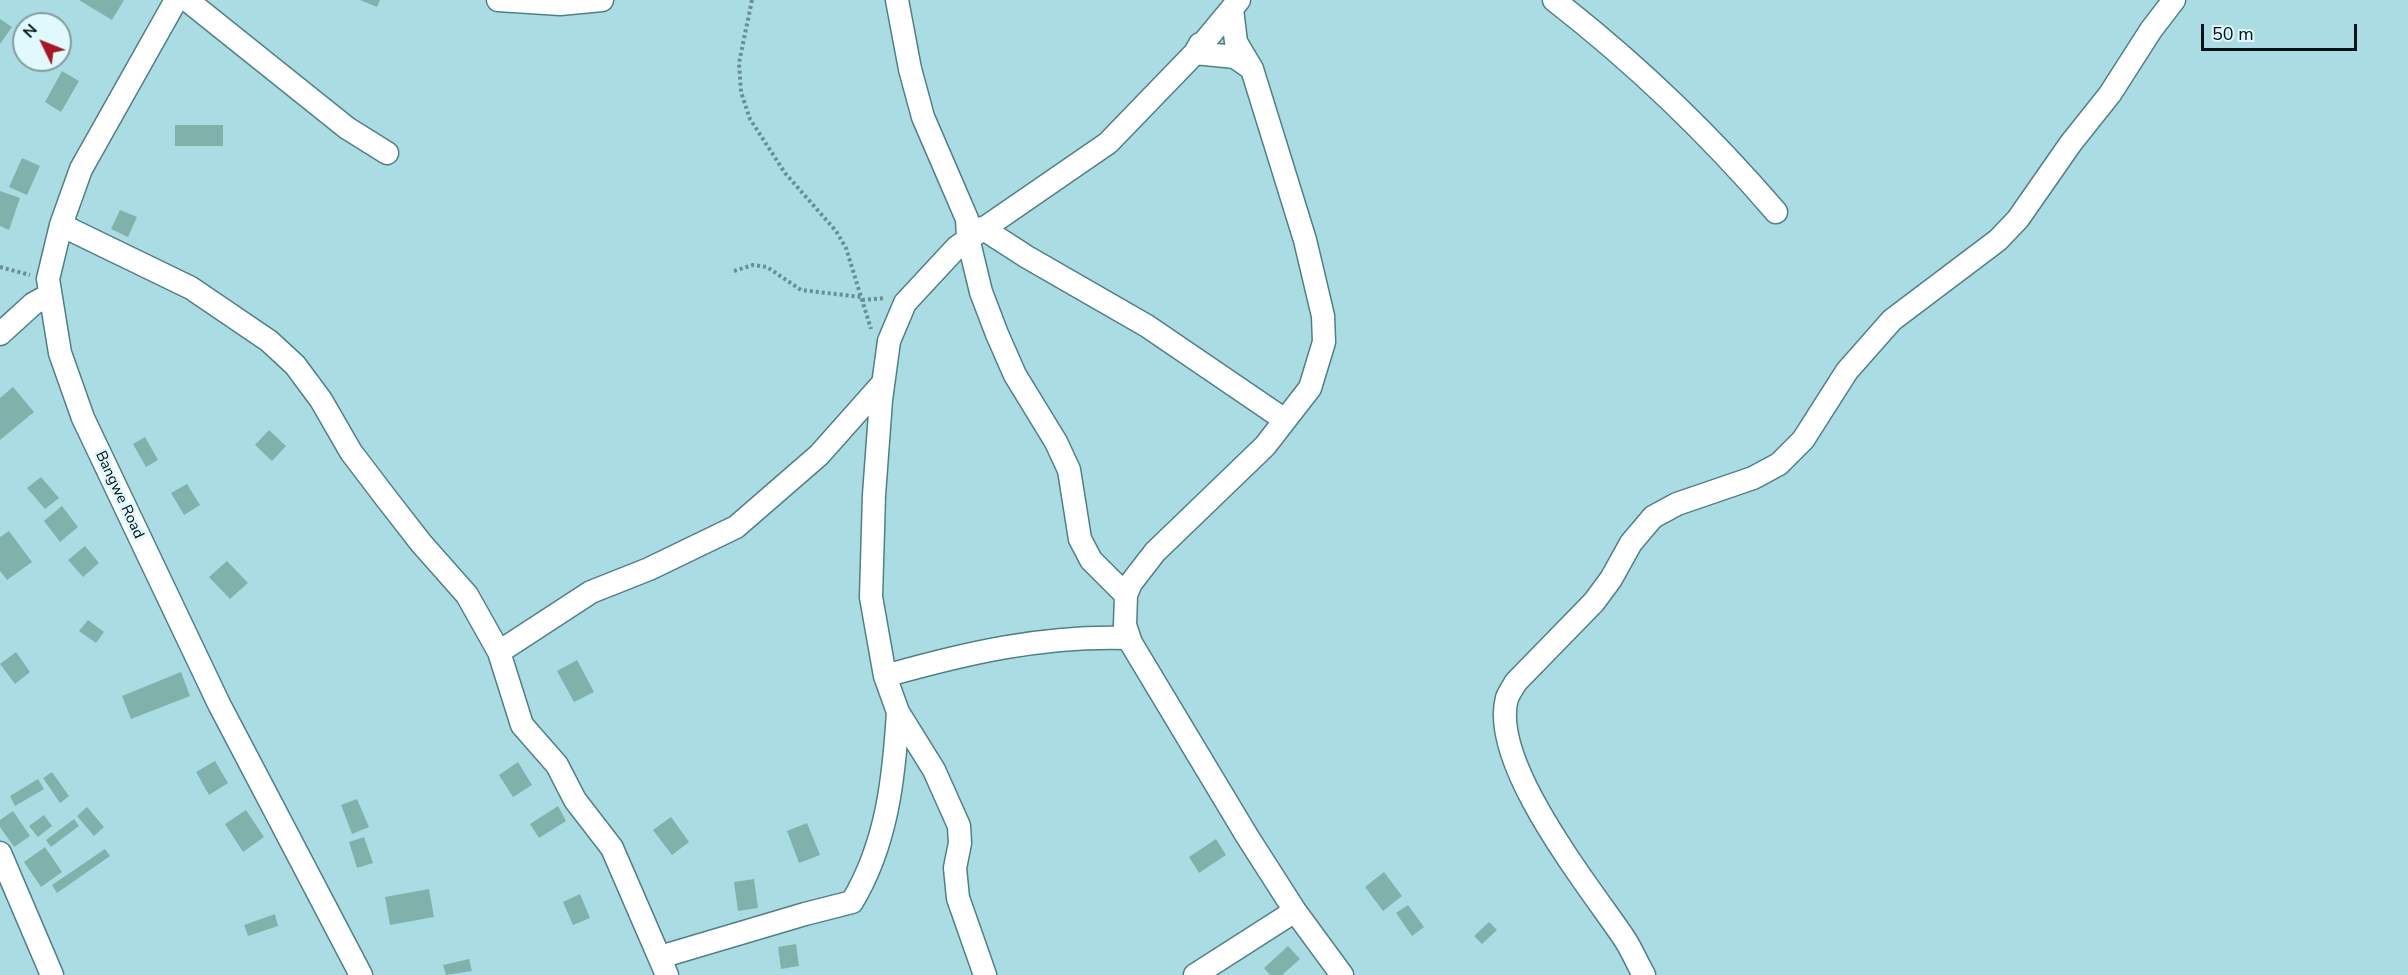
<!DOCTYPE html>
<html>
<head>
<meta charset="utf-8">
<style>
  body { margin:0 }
  #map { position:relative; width:2408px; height:975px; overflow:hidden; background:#a9dde3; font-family:"Nunito Sans",sans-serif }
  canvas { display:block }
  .north { position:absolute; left:12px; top:12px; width:60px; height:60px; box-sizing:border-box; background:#dff9fc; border:2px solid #869c9f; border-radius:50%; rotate:313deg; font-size:16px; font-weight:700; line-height:24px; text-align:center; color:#001113 }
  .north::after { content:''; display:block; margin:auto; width:21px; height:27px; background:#aa1521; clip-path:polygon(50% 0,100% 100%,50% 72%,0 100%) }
  .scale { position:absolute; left:2201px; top:24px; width:156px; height:27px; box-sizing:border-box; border:3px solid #001113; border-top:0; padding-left:8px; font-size:18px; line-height:21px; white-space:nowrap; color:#001113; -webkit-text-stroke:4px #dff9fc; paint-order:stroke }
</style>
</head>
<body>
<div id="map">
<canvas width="2408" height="975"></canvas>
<div class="north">N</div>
<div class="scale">50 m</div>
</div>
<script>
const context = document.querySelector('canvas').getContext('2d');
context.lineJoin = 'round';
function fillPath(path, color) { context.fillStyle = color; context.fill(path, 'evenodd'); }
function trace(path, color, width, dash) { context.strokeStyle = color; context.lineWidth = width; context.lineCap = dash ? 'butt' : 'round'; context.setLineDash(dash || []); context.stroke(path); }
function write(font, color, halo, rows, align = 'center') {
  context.font = font + ' "Nunito Sans",sans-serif'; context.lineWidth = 6; context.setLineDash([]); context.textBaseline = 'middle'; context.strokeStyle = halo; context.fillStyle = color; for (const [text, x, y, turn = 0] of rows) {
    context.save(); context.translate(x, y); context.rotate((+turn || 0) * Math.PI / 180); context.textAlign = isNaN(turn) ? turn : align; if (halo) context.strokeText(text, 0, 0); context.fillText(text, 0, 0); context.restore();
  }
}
fillPath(new Path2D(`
  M79 0H124L112 20Z
  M360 0H380L377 7Z
  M0 19 12 27 0 44Z
  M62 71 79 81 61 112 45 102Z
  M175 125H223V146H175Z
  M22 158 40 166 27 195 9 187Z
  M0 191 20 198 9 230 0 226Z
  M120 210 137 217 128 237 111 229Z
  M13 387 34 412 0 440V398Z
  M269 430 286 446 272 461 255 445Z
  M145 437 158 460 146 467 133 444Z
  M41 477 59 498 45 509 27 488Z
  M187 484 200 505 184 515 171 493Z
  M62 506 78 527 60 542 44 521Z
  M9 531 32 562 7 580 0 571V537Z
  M85 546 99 563 83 577 68 560Z
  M227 561 248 583 230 599 209 577Z
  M88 620 104 632 96 643 79 631Z
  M16 652 30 672 15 684 0 664Z
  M577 660 594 692 574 702 557 671Z
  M181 672 190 696 131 719 122 696Z
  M215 761 228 783 209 795 196 772Z
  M518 762 532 785 513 797 499 775Z
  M52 772 69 796 60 803 43 778Z
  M38 779 44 789 15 806 10 796Z
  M357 799 369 827 352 834 341 805Z
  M558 806 566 821 539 838 530 824Z
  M87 807 104 827 94 836 77 816Z
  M246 810 264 837 243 852 225 824Z
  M13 811 30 836 14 847 0 827V820Z
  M44 815 52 826 38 837 29 826Z
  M671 817 689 842 672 855 653 830Z
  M74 819 79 826 51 847 46 840Z
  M807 823 820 855 799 863 787 831Z
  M364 837 373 863 357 868 349 842Z
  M1216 839 1226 855 1199 873 1189 857Z
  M45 847 62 872 41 887 24 862Z
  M105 849 110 856 57 893 52 885Z
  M1384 872 1402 896 1383 911 1365 887Z
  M754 879 758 908 738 911 734 882Z
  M429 889 434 917 390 925 385 897Z
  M580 894 590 918 573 925 563 902Z
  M1408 905 1424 927 1412 936 1396 913Z
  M275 914 278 926 248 936 244 925Z
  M1489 922 1497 930 1482 944 1474 936Z
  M796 944 799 966 781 969 778 947Z
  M1288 946 1300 959 1282 975H1270L1264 968Z
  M469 959 472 971 446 975 443 965Z`), '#80b2ab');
const minor = new Path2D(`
  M176 0 81 169 61 225 48 279 60 353 83 418 219 704 361 975
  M187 0 347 128 387 153
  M498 0 560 4 602 0
  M897 0 910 69 923 117 967 219 968 238 981 292 997 334 1015 375 1056 442 1069 470 1080 539 1091 560 1126 595
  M1554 0C1635 63 1709 134 1776 212
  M1232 9 1236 42 1252 69 1305 240 1323 316 1324 342 1310 388 1265 446 1155 552 1131 583 1126 595 1125 625 1131 643 1247 836 1295 911 1342 975
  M1200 44 1195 53 1235 57 1252 69
  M61 225 191 288 269 341 295 365 321 400 351 452 386 498 421 543 467 595 499 652 522 725 557 765 575 800 612 848 667 975
  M982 228 1027 257 1147 326 1285 420
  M0 334 33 304 49 295
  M499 652 591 592 649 569 736 527 819 455 883 383
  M885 676C966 653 1044 635 1129 638
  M0 853 52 975
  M660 957 805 914 852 902C887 844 894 778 898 712
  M985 975 958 898 955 868 960 843 959 826 934 770 898 712 885 676 871 597 874 495 881 400 889 341 905 303 957 247 1108 143 1195 53 1239 0
  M1195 975 1295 911
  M1644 975C1637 963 1632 950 1624 938 1589 886 1489 763 1507 698 1509 693 1513 687 1516 682L1594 602 1611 579 1631 543 1653 517 1677 504 1753 478 1779 464 1803 440 1847 371 1892 320 1998 240 2018 219 2071 143 2110 94 2151 30 2174 0`);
trace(minor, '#4f8086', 25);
trace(new Path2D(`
  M752 0 739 63 741 92 750 119 785 173 836 231 846 248 871 329
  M0 267 30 275
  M734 271 753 265 767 267 801 290 861 297
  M862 300 885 298`), '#688f94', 4, [3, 3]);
trace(minor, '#fff', 22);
write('15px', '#001113', '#dff9fc', [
  ["Bangwe Road",119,495,65]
]);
</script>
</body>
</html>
